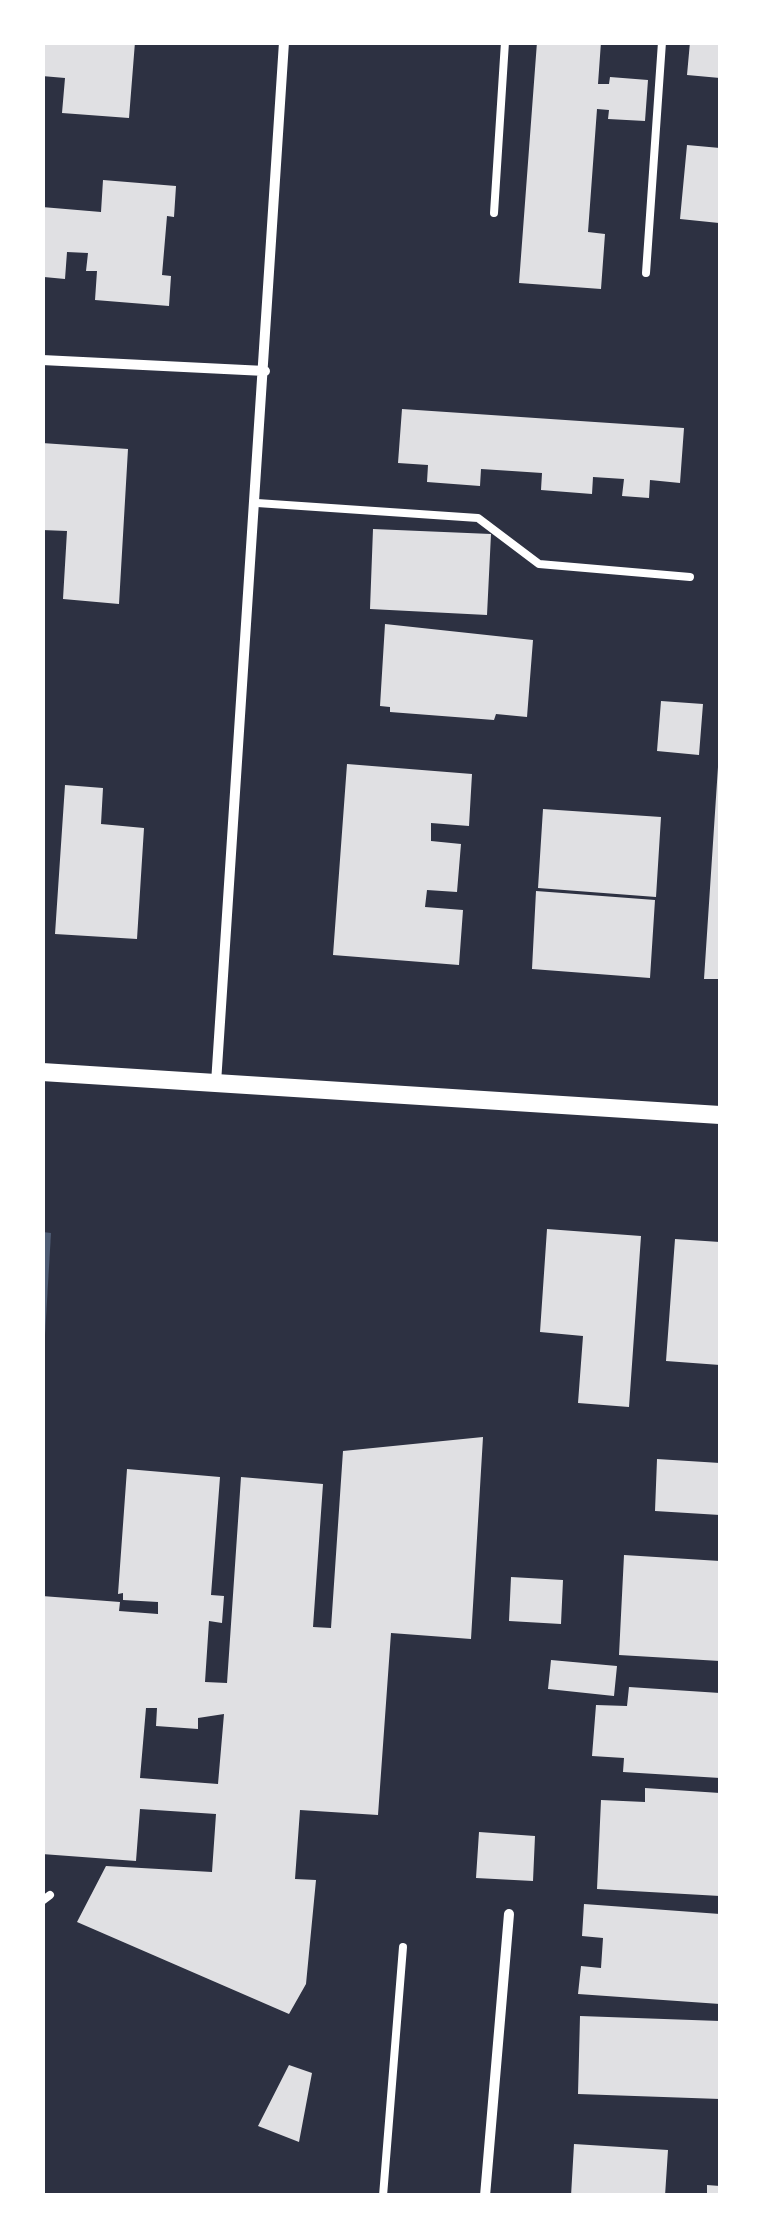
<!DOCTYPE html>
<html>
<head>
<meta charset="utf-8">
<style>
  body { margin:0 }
  #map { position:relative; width:763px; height:2238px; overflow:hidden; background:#2d3142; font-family:"Sofia Sans Condensed",sans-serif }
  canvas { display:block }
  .frame { position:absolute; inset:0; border:45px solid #fff; pointer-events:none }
</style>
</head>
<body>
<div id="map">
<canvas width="763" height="2238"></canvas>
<div class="frame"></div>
</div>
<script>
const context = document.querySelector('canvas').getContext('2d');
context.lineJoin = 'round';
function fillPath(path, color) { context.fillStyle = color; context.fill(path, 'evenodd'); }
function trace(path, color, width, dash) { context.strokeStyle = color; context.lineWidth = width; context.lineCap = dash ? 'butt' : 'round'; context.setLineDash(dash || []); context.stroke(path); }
fillPath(new Path2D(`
  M43 1232 51 1233 43 1369 42 1232Z`), '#4f5d75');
fillPath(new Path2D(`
  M42 42H135L129 118 62 113 65 78 42 76Z
  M537 42H601L598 84H609L610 77 648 80 645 121 608 119 609 110 597 109 588 232 605 234 601 289 519 283Z
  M690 42H720V78L687 75Z
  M687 145 720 148 719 223 680 219Z
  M103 180 176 186 174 217 167 216 162 275 171 276 169 306 95 300 97 271H86L88 253 67 252 65 279 44 277 42 207 101 212Z
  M402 409 684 428 680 483 650 480 649 498 622 496 624 479 593 477 592 494 541 490 542 473 512 471 481 469 480 486 427 482 428 465 398 463Z
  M42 443 128 449 119 604 63 599 67 531 42 530Z
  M373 529 491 534 487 615 370 609Z
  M385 624 533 640 527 717 496 714 494 720 390 712V707L380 706Z
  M661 701 703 704 699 755 657 751Z
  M347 764 472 774 469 826 431 823V841L461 844 457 892 427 890 425 907 463 910 459 965 333 955Z
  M718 767H720V979H704Z
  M65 785 103 788 101 824 144 828 137 939 55 934Z
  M543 809 661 817 656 897 538 888Z
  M536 891 655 900 650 978 532 969Z
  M547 1229 641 1236 629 1407 578 1403 583 1336 540 1332Z
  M675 1239 720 1242V1365L666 1361Z
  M483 1437 471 1639 391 1633 378 1815 300 1810 295 1879 316 1880 306 1984 289 2014 77 1922 106 1866 212 1872 216 1814 140 1809 136 1861 42 1854V1596L120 1602 119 1611 158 1614V1602L123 1600V1593L118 1594 127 1469 220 1477 211 1595 224 1596 222 1623 209 1621 205 1682 227 1683 241 1477 323 1484 313 1627 331 1628 343 1451ZM146 1708H157L156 1726 198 1729V1718L224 1714 218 1784 140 1778Z
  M657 1459 720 1463V1515L655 1511Z
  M624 1555 720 1561V1661L619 1655Z
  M511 1577 563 1580 561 1624 509 1621Z
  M551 1660 617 1666 614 1696 548 1689Z
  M629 1687 720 1693V1778L623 1772 624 1758 592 1756 596 1705 627 1706Z
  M645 1788 720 1793V1896L597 1889 601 1800 645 1802Z
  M479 1832 535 1836 533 1881 476 1878Z
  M584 1904 720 1914V2004L578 1994 581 1966 601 1968 603 1938 582 1936Z
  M580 2016 720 2021V2099L578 2094Z
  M289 2065 312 2073 299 2142 258 2126Z
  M574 2144 668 2150 665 2196H571Z
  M707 2185 720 2186V2196H707Z`), '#e0e0e3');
trace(new Path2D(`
  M494 213 505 42
  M646 273 662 42
  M257 503 478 518 539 564 690 577
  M42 1901 50 1895
  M383 2196 403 1947`), '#fff', 8);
trace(new Path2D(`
  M42 360 265 371
  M216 1083 284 42
  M485 2196 509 1914`), '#fff', 10);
trace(new Path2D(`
  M42 1072 720 1115`), '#fff', 18);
</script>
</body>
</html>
